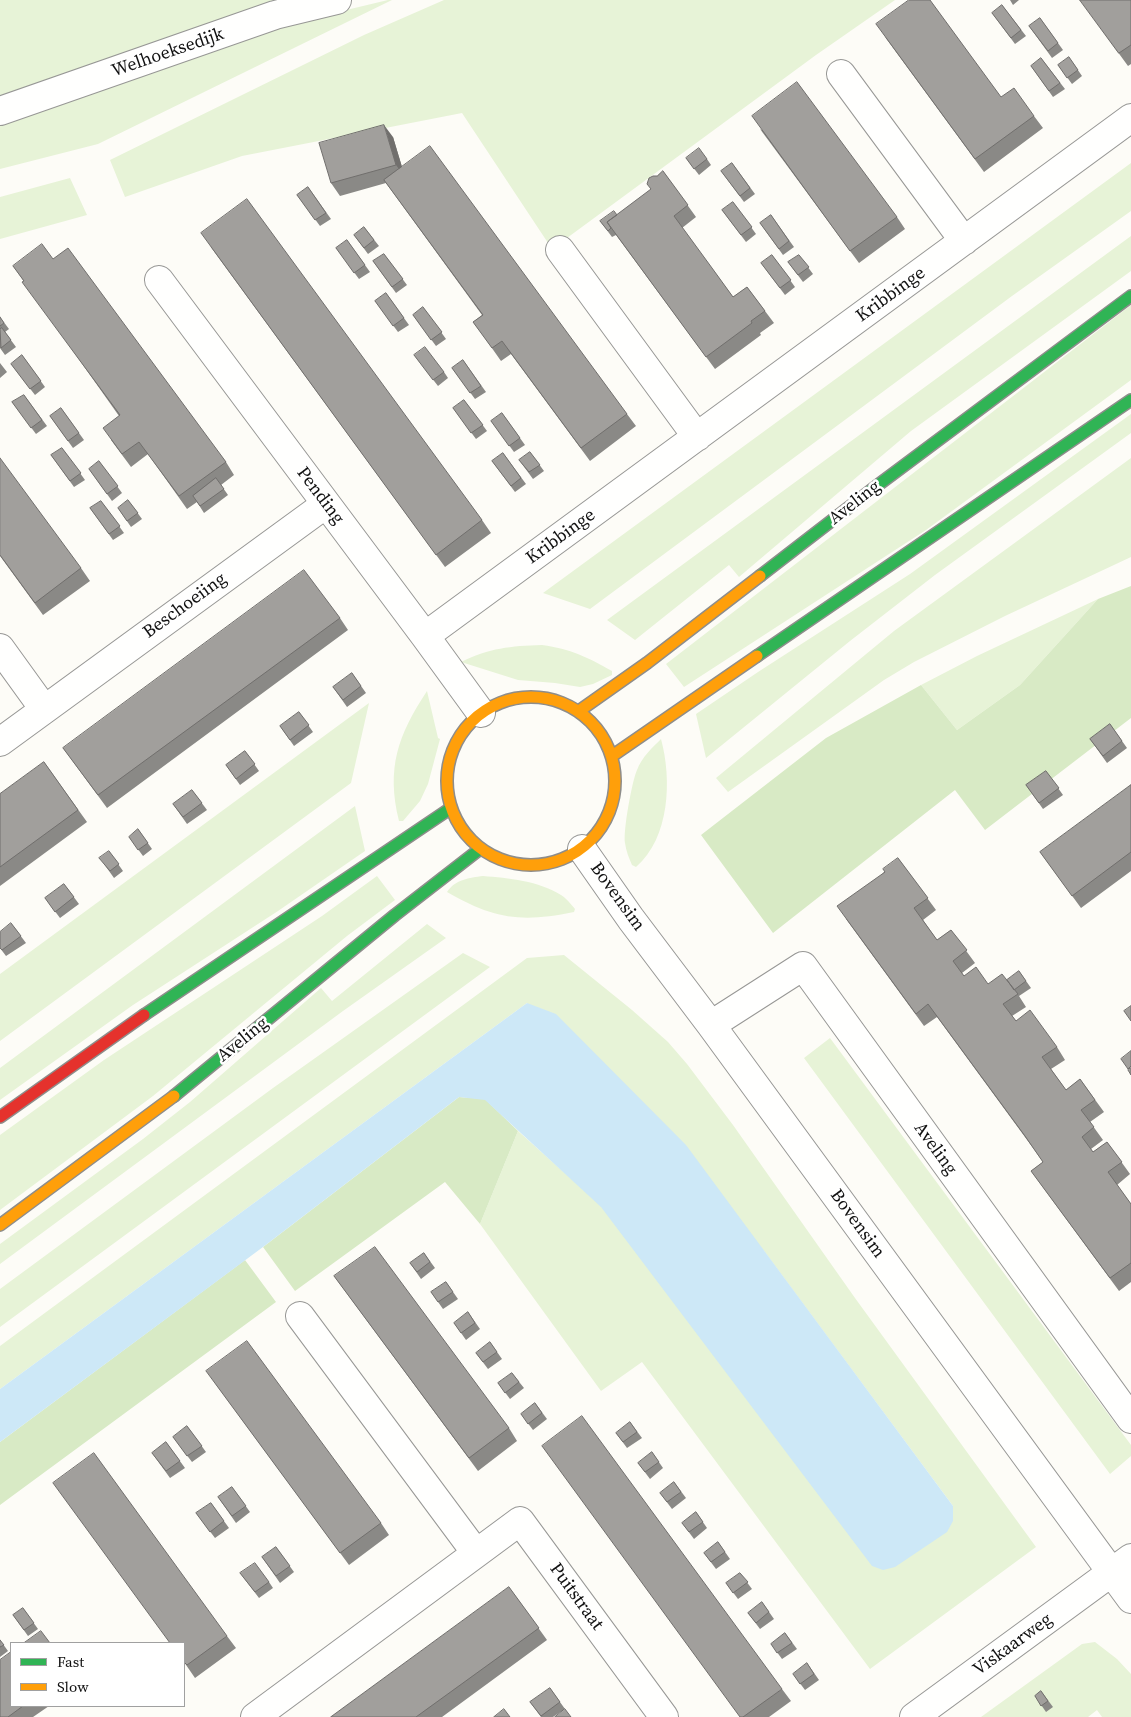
<!DOCTYPE html>
<html>
<head>
<meta charset="utf-8">
<style>
  body { margin:0 }
  #map { position:relative; width:1131px; height:1717px; overflow:hidden; background:#fdfcf7; font-family:"Source Serif 4",serif }
  canvas { display:block }
  .legend { position:absolute; left:10px; top:1642px; width:175px; height:65px; box-sizing:border-box; background:#fff; border:1px solid #a0a0a0; margin:0; padding:6px 9px; list-style:none; font-size:15px; color:#111 }
  .legend li { display:flex; align-items:center; gap:10px; height:25px }
  .legend b { width:25px; border:1px solid #a0a0a0 }
</style>
</head>
<body>
<div id="map">
<canvas width="1131" height="1717"></canvas>
<ul class="legend">
<li><b style="height:6px;background:#30b455"></b>Fast</li>
<li><b style="height:6px;background:#ff9f0a"></b>Slow</li>
</ul>
</div>
<script>
const context = document.querySelector('canvas').getContext('2d');
context.lineJoin = 'round';
function fillPath(path, color) { context.fillStyle = color; context.fill(path, 'evenodd'); }
function trace(path, color, width, dash) { context.strokeStyle = color; context.lineWidth = width; context.lineCap = dash ? 'butt' : 'round'; context.setLineDash(dash || []); context.stroke(path); }
function write(font, color, halo, rows, align = 'center') {
  context.font = font + ' "Source Serif 4",serif'; context.lineWidth = 5; context.setLineDash([]); context.textBaseline = 'middle'; context.strokeStyle = halo; context.fillStyle = color; for (const [text, x, y, turn = 0] of rows) {
    context.save(); context.translate(x, y); context.rotate((+turn || 0) * Math.PI / 180); context.textAlign = isNaN(turn) ? turn : align; if (halo) context.strokeText(text, 0, 0); context.fillText(text, 0, 0); context.restore();
  }
}
fillPath(new Path2D(`
  M0 0H293L0 99Z
  M388 0H392L98 144 0 169V123L288 24Z
  M444 0H895L816 55 552 249 462 113 242 156 125 197 110 160 364 35Z
  M1131 163V211L1012 296 590 609 543 593Z
  M70 178 87 215 0 239V197Z
  M1131 236V271L911 431 739 577 729 565 635 640 607 620Z
  M1131 305V380L926 530 684 687 666 664Z
  M1131 414V433L935 575 850 641 706 758 696 714 758 672 910 574Z
  M1131 458V557L1005 616 914 662 884 680 728 792 716 778 894 631Z
  M1098 599 1020 685 957 730 921 685 977 656Z
  M542 645C571 649 587 657 612 671V675L593 684 580 687 555 683 518 680 461 662C490 648 510 646 542 645Z
  M427 691 438 738 440 739 428 784 420 801 403 821H399C386 768 398 735 427 691Z
  M369 703 351 783 0 1041V974Z
  M661 739C672 779 670 838 636 867L632 865C629 858 626 851 625 843 623 831 632 781 637 770 642 757 652 748 661 739Z
  M355 806 365 851 278 911 133 1005 0 1100V1068Z
  M377 876 395 900 347 936 153 1096 0 1210V1135L104 1060 322 916Z
  M483 876C508 878 539 881 561 895 566 898 571 904 575 909L574 912C521 923 494 919 447 892 456 879 469 878 483 876Z
  M427 924 446 938 343 1011 0 1264V1244L143 1139 190 1102 321 988 332 1001Z
  M463 953 490 967 0 1327V1289L273 1088Z
  M564 955 632 1010 668 1042 687 1064 733 1125 855 1298 1036 1547 870 1669 642 1362 601 1391 480 1224 518 1131 953 1521V1506L764 1251 527 1003 0 1389V1346L527 958Z
  M830 1038 1131 1445V1456L1110 1474 804 1058Z
  M1095 1642 1117 1659 1131 1674V1717H1102L1097 1710 1088 1717H981L1082 1644Z`), '#e7f3d7');
fillPath(new Path2D(`
  M1131 586V718L985 830 955 790 773 933 701 835 826 738 921 685 957 730 1020 685 1098 599Z
  M459 1097 485 1099 518 1131 480 1224 445 1182 295 1291 263 1247Z
  M245 1260 276 1302 0 1505V1442Z`), '#d8eac5');
fillPath(new Path2D(`
  M527 1003 556 1014 686 1145 953 1506V1521L947 1532 895 1567 883 1570 872 1566 601 1207 485 1100 459 1097 263 1247 0 1442V1389Z`), '#cde8f7');
const street = new Path2D(`
  M841 74 964 241
  M0 111 275 15 337 0
  M560 250 697 437
  M159 280 425 636 481 713
  M425 636 1131 118
  M0 648 44 709
  M0 742 326 504
  M582 849 631 919 711 1025 1131 1599
  M711 1025 803 966 1131 1419
  M300 1316 476 1553
  M255 1717 520 1521 664 1717
  M914 1717 1131 1558`);
const fast = new Path2D(`
  M760 576 874 488 1131 296
  M757 656 1131 400
  M144 1015 451 808
  M174 1096 395 915 480 849`);
const slow = new Path2D(`
  M447 781a84 84 0 1 1 168 0a84 84 0 1 1-168 0Z
  M579 711 647 663 760 576
  M612 756 757 656
  M0 1225 174 1096`);
const jam = new Path2D(`
  M0 1117 144 1015`);
trace(street, '#979795', 30);
trace(fast, '#8e8d8b', 14);
trace(slow, '#8e8d8b', 14);
trace(jam, '#8e8d8b', 14);
trace(street, '#fffffe', 28);
trace(fast, '#30b455', 11);
trace(slow, '#ff9f0a', 11);
trace(jam, '#e5322d', 11);
fillPath(new Path2D(`
  M1010 0H1019L1013 5Z
  M1080 0H1131V64L1128 66Z
  M1002 5 1026 36 1015 44 992 13Z
  M1040 18 1063 50 1052 58 1029 26Z
  M885 37 1034 116 1043 128 984 172Z
  M1069 57 1082 76 1072 84 1058 65Z
  M1041 58 1065 89 1053 97 1031 66Z
  M760 129 897 217 905 229 859 263Z
  M393 137 402 167 627 414 636 426 590 461 511 354 501 361 482 334 473 322 482 315 386 183 340 196 331 183Z
  M686 158 707 159 711 165 699 175Z
  M732 163 755 194 744 202 721 171Z
  M663 171 696 217 682 228 733 297 747 287 774 323 760 333 761 335 715 369 616 235 612 237 600 221 617 215 651 190 657 176Z
  M308 187 331 219 320 226 297 195Z
  M733 202 756 234 746 242 722 210Z
  M771 215 794 247 783 255 760 223Z
  M364 227 379 246 368 254 354 235Z
  M347 240 370 272 359 279 336 248Z
  M210 246 482 520 491 533 445 567Z
  M384 254 407 285 396 293 373 261Z
  M772 255 795 287 785 295 761 263Z
  M799 255 813 274 803 282 788 262Z
  M53 259 226 462 234 475 221 485 228 495 204 513 197 502 187 509 148 454 131 467 111 440 119 416 13 266Z
  M386 293 409 325 398 332 375 301Z
  M423 307 446 339 436 346 413 315Z
  M0 317 9 329 5 332 16 347 5 355 0 348Z
  M22 355 45 387 35 395 11 364Z
  M414 355 444 372 448 378 438 386Z
  M463 360 486 392 475 399 452 368Z
  M0 363 7 372 0 378Z
  M24 395 47 426 36 434 12 402Z
  M464 400 487 431 476 439 453 408Z
  M61 408 84 440 73 448 50 416Z
  M502 413 525 445 514 452 491 421Z
  M62 448 85 480 74 487 51 455Z
  M530 452 544 471 533 479 519 460Z
  M503 453 526 484 515 492 492 461Z
  M99 461 122 493 112 501 89 469Z
  M128 500 142 519 131 527 118 508Z
  M101 501 124 533 113 540 90 508Z
  M0 556 81 568 90 581 43 615Z
  M340 618 348 630 107 808 63 748Z
  M352 673 366 693 347 707 333 687Z
  M299 712 313 732 294 746 280 726Z
  M1110 724 1127 748 1107 763 1090 739Z
  M245 751 259 771 240 785 226 765Z
  M44 762 87 822 0 886V794Z
  M1046 771 1063 795 1043 809 1026 785Z
  M1131 785V871L1081 908 1040 852Z
  M192 790 207 810 187 824 173 804Z
  M138 829 152 849 143 856 129 837Z
  M109 851 123 871 114 878 104 864Z
  M898 858 936 910 923 920 937 940 951 930 975 963 962 973 964 976 988 984 1007 980 1019 971 1031 988 1019 996 1026 1007 1012 1016 1016 1021 1057 1047 1065 1060 1051 1069 1066 1090 1080 1079 1104 1112 1090 1122 1103 1140 1091 1149 1093 1152 1107 1142 1130 1174 1117 1185 1131 1204V1282L1119 1291 1031 1171 1043 1162 1033 1148 937 1017 924 1026 846 919 884 872Z
  M64 884 79 904 60 918 45 898Z
  M11 923 26 943 6 956 0 948Z
  M424 1253 435 1268 421 1279 410 1263Z
  M334 1276 509 1428 517 1441 478 1471Z
  M446 1282 458 1299 443 1309 431 1292Z
  M468 1312 480 1329 466 1340 454 1323Z
  M490 1342 502 1359 488 1369 476 1353Z
  M512 1373 524 1388 510 1399 498 1383Z
  M215 1383 381 1523 389 1535 349 1565Z
  M535 1403 547 1419 533 1430 521 1414Z
  M630 1422 642 1438 627 1448 616 1433Z
  M187 1426 206 1452 192 1462 173 1437Z
  M166 1442 185 1468 170 1478 152 1453Z
  M652 1452 663 1468 650 1479 638 1463Z
  M674 1482 686 1498 672 1509 660 1493Z
  M232 1487 250 1512 236 1523 218 1497Z
  M211 1503 229 1528 215 1538 196 1513Z
  M696 1512 707 1528 694 1539 682 1523Z
  M718 1542 730 1559 716 1569 704 1553Z
  M276 1547 294 1572 280 1583 262 1557Z
  M240 1573 269 1582 273 1588 259 1598Z
  M740 1573 752 1589 738 1599 726 1583Z
  M509 1587 547 1640 442 1717H331Z
  M762 1602 774 1619 760 1629 748 1613Z
  M23 1608 38 1629 28 1636 13 1615Z
  M785 1633 797 1649 782 1659 771 1644Z
  M227 1636 236 1648 195 1678 184 1662Z
  M0 1640 8 1651 0 1657Z
  M807 1663 819 1680 805 1690 793 1674Z
  M550 1688 565 1709 553 1717H541L530 1702Z
  M782 1689 791 1701 769 1717H740Z
  M1041 1691 1053 1707 1046 1712 1035 1696Z
  M11 1706H49L33 1717H0Z`), '#8a8986');
fillPath(new Path2D(`
  M384 125 393 137 405 177 396 165Z`), '#716f6d');
const building = new Path2D(`
  M909 0H930L1001 97 1014 88 1034 116 975 159 876 24Z
  M1080 0H1131V45L1119 53Z
  M1002 5 1021 30 1011 38 992 13Z
  M1040 18 1058 43 1048 51 1029 26Z
  M1069 57 1078 70 1067 78 1058 65Z
  M1041 58 1060 83 1049 91 1031 66Z
  M797 82 897 217 850 251 752 116Z
  M384 125 396 165 331 183 319 143Z
  M430 146 627 414 581 448 502 341 492 348 473 322 483 315 384 180Z
  M699 148 707 159 694 169 686 158Z
  M732 163 750 188 740 196 721 171Z
  M663 171 688 205 674 216 712 268 733 297 747 287 765 311 751 321 752 323 706 357 607 222 651 189 647 184 649 178 653 176H657Z
  M308 187 326 213 315 220 297 195Z
  M247 199 482 520 436 555 201 233Z
  M733 202 752 227 741 235 722 210Z
  M614 211 617 215 607 222 611 228 608 231 600 221Z
  M771 215 789 241 779 249 760 223Z
  M364 227 374 240 364 248 354 235Z
  M347 240 365 265 354 273 336 248Z
  M42 244 53 259 68 248 226 462 179 496 139 442 122 454 103 428 120 415 22 282 24 281 13 266Z
  M384 254 403 279 392 287 373 261Z
  M772 255 791 280 780 288 761 263Z
  M799 255 809 267 798 275 788 262Z
  M386 293 404 318 393 326 375 301Z
  M423 307 442 332 431 340 413 315Z
  M0 317 4 323 0 326Z
  M2 328 11 340 1 348 0 329Z
  M425 347 444 372 433 380 414 355Z
  M22 355 41 381 30 389 11 364Z
  M463 360 481 386 470 393 452 368Z
  M24 395 42 420 31 428 12 402Z
  M464 400 483 425 471 433 453 408Z
  M61 408 79 433 68 441 50 416Z
  M502 413 520 438 509 446 491 421Z
  M62 448 81 473 70 481 51 455Z
  M530 452 540 465 529 472 519 460Z
  M503 453 521 478 511 486 492 461Z
  M0 458 81 568 35 603 0 555Z
  M99 461 118 486 107 494 89 469Z
  M216 478 224 489 200 506 193 496Z
  M128 500 138 513 127 521 118 508Z
  M101 501 120 526 109 534 90 508Z
  M304 570 340 618 98 795 63 748Z
  M352 673 361 686 343 700 333 687Z
  M299 712 309 725 290 740 280 726Z
  M1110 724 1122 741 1103 756 1090 739Z
  M245 751 255 764 236 779 226 765Z
  M44 762 78 810 0 867V794Z
  M1046 771 1059 788 1039 803 1026 785Z
  M1131 785V852L1072 896 1040 852Z
  M192 790 202 803 183 817 173 804Z
  M138 829 148 843 138 850 129 837Z
  M109 851 119 864 110 871 99 858Z
  M898 858 928 898 914 908 937 940 951 930 967 950 953 961 964 976 976 967 988 984 1002 974 1018 994 1003 1004 1016 1021 1030 1010 1057 1047 1042 1057 1066 1090 1080 1079 1095 1100 1081 1110 1094 1127 1082 1137 1093 1152 1107 1142 1122 1162 1108 1172 1131 1204V1263L1110 1278 1031 1171 1043 1162 1025 1136 928 1004 916 1014 837 906 885 872 883 869Z
  M64 884 74 897 55 912 45 898Z
  M11 923 21 936 2 950 0 948V932Z
  M1019 971 1026 981 1014 990 1007 980Z
  M1131 1006V1021L1124 1011Z
  M1131 1051V1066L1128 1069 1121 1059Z
  M1131 1068V1075L1128 1070Z
  M375 1247 509 1428 469 1458 334 1276Z
  M424 1253 430 1262 417 1272 410 1263Z
  M446 1282 453 1292 438 1302 431 1292Z
  M468 1312 475 1323 461 1333 454 1323Z
  M247 1341 381 1523 340 1553 206 1371Z
  M490 1342 497 1352 483 1362 476 1353Z
  M512 1373 519 1382 505 1393 498 1383Z
  M535 1403 542 1413 528 1424 521 1414Z
  M582 1416 782 1689 743 1717H740L542 1446Z
  M630 1422 637 1432 623 1442 616 1433Z
  M187 1426 202 1446 187 1456 173 1437Z
  M166 1442 180 1461 166 1471 152 1453Z
  M652 1452 659 1462 645 1472 638 1463Z
  M94 1453 227 1636 187 1665 184 1662V1643H170L53 1483Z
  M674 1482 681 1492 667 1502 660 1493Z
  M232 1487 246 1506 232 1516 218 1497Z
  M211 1503 224 1521 210 1532 196 1513Z
  M696 1512 703 1522 689 1532 682 1523Z
  M718 1542 725 1552 711 1562 704 1553Z
  M276 1547 290 1566 276 1576 262 1557Z
  M255 1563 269 1582 255 1592 240 1573Z
  M740 1573 748 1582 733 1593 726 1583Z
  M509 1587 539 1628 416 1717H331Z
  M762 1602 769 1612 756 1623 748 1613Z
  M23 1608 34 1623 24 1630 13 1615Z
  M41 1631 50 1643H24Z
  M785 1633 792 1643 777 1653 771 1644Z
  M0 1640 4 1645 0 1647Z
  M11 1652V1706H23L8 1717H0V1660Z
  M807 1663 814 1674 800 1684 793 1674Z
  M550 1688 560 1702 541 1716 530 1702Z
  M1041 1691 1048 1701 1041 1706 1035 1696Z
  M504 1709 510 1717H494Z
  M565 1709 571 1717H555Z`);
fillPath(building, '#a19f9c');
trace(building, '#716f6d', 1);
write('18px', '#111', '#fff', [
  ["Welhoeksedijk",168,53,-19],
  ["Kribbinge",891,295,-36],
  ["Pending",320,496,53],
  ["Aveling",855,503,-38],
  ["Kribbinge",561,537,-36],
  ["Beschoeiing",185,606,-36],
  ["Bovensim",617,897,54],
  ["Aveling",243,1040,-39],
  ["Aveling",935,1149,54],
  ["Bovensim",857,1224,54],
  ["Puitstraat",576,1597,54],
  ["Viskaarweg",1013,1645,-36]
]);
</script>
</body>
</html>
